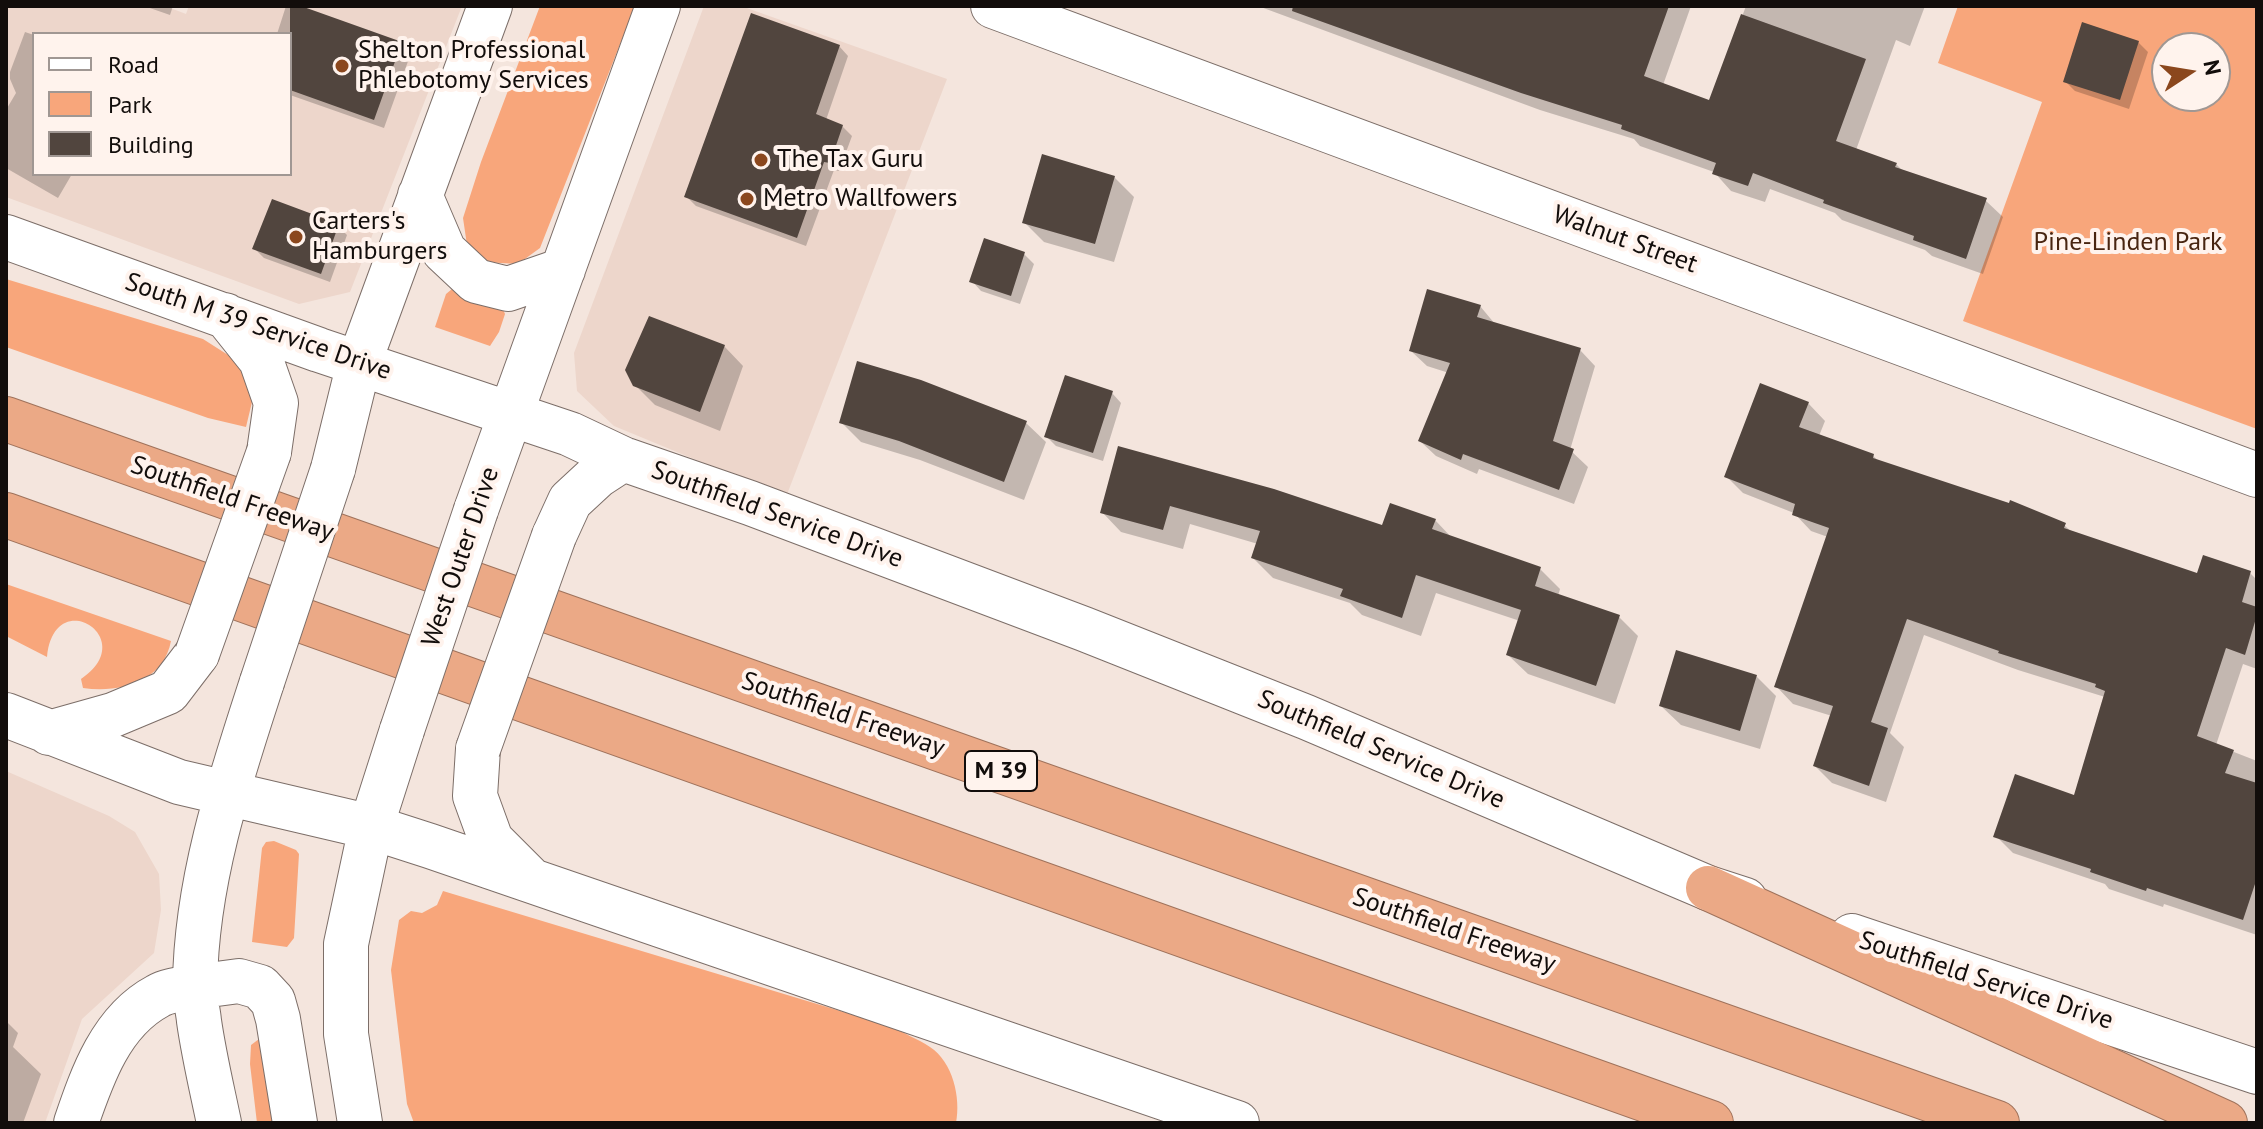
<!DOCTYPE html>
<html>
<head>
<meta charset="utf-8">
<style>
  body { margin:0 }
  #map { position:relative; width:2263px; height:1129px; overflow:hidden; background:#f4e5dd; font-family:"PT Sans",sans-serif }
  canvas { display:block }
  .frame { position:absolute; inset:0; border:8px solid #120d0b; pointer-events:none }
  .legend { position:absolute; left:32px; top:32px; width:260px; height:144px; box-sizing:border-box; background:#fff3ed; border:2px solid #a09793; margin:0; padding:10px 14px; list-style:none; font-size:24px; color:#120d0b }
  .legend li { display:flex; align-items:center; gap:16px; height:40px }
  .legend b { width:40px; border:2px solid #a09793 }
  .north { position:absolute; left:2151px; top:32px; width:80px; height:80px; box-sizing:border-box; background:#fff3ed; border:2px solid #a09793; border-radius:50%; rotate:78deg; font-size:22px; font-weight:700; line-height:32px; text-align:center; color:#120d0b }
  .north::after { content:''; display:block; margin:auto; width:28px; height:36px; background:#8b471d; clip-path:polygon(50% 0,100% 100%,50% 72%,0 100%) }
</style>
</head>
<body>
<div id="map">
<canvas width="2263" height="1129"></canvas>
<div class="frame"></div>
<ul class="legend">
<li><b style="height:10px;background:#fff"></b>Road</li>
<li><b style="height:22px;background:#f8a67b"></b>Park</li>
<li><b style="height:22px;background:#51453e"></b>Building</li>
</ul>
<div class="north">N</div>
</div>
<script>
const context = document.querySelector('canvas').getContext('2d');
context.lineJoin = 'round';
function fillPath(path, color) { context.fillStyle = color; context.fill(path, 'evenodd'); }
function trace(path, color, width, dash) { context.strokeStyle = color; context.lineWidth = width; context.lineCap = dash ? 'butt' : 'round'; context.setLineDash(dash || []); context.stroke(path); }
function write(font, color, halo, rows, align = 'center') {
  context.font = font + ' "PT Sans",sans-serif'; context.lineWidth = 8; context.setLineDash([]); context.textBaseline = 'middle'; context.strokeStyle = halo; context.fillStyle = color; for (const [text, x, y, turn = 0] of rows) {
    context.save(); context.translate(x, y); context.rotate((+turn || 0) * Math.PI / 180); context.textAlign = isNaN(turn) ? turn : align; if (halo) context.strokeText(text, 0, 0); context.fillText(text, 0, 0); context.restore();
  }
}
fillPath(new Path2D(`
  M6 6H165L186 14 189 6H462L350 292 299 304 6 197ZM34 34H290V174H34Z
  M704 6H741L947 79 786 497 614 426 577 391 574 353Z
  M6 771 109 816 135 832 159 874 161 910 154 953 82 1019 45 1123H6Z`), '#edd6cb');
fillPath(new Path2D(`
  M540 6H635L540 248 518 264 484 262 467 245 463 218 481 162Z
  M1958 6H2257V429L1963 321 2042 102 1938 63ZM2167 48H2215V96H2167Z
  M6 279 203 339 239 362 252 402 246 427 208 418 6 347Z
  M452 289 502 307 505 314 499 332 490 346 435 327 446 294Z
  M6 584 171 641C163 683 119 693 83 688L81 679C142 639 54 583 47 657L6 636Z
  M274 841 296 850 299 854 294 938 287 947 252 942 262 848 266 842Z
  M443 891 890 1026C903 1033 918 1039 930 1047 953 1062 961 1098 956 1123H414L407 1104 391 970 399 920 411 911 422 913 437 905Z
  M259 1039 281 1123H257L250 1064 251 1045Z`), '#f8a67b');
fillPath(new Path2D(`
  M144 6H173L170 15Z
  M286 6H295L401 44 411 53 384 128 290 95V34H277Z
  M1258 6H1691L1663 85 1710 102 1746 6H1925L1910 46 1896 40 1856 150 1896 164 1903 171 1985 200 2003 217 1983 274 1932 256 1925 250 1842 220 1835 213 1770 189 1765 202 1731 191 1714 172 1640 146 1634 139 1540 110Z
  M25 32 34 35V174H72L58 198 6 168V110L16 93 10 79V72Z
  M2138 42 2148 52 2129 109 2075 91 2065 81Z
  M839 46 848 56 826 120 842 126 852 136 839 171 834 170 806 246 696 206 687 197Z
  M1114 177 1134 197 1114 262 1044 242 1024 222Z
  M338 226 347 235 330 282 264 258 255 249Z
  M1024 254 1034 264 1020 304 981 291 972 281Z
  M1480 306 1495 324 1580 350 1595 366 1570 450 1588 467 1574 504 1479 469 1477 474 1436 456 1420 441 1449 373 1427 366 1411 351Z
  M724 346 743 366 720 431 655 405 635 385Z
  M1112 393 1121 403 1103 461 1056 446 1047 437Z
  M1808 403 1825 421 1819 436 1873 456 1880 462 2064 525 2073 533 2198 576 2250 573 2257 580V669L2243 664 2216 745 2257 761V935L2164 904 2163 907 2109 889 2105 884 2013 853 1996 836 2076 797 2105 697 2018 670 1924 635 1890 733 1904 747 1886 802 1832 783 1815 766 1832 716 1793 704 1776 686 1828 537 1811 531 1794 513 1743 493 1726 476Z
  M841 422 1026 423 1046 442 1024 500 920 460 861 442Z
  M1120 448 1384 528 1435 520 1453 539 1540 569 1560 589 1558 596 1619 617 1638 636 1615 704 1528 674 1508 655 1520 621 1436 593 1421 636 1362 615 1350 603 1273 578 1253 558 1258 544 1190 524 1183 549 1121 532 1102 512Z
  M1756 676 1776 696 1760 749 1681 725 1661 706Z
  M6 1021 18 1033 13 1047 41 1074 23 1123H6Z`), '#0003');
fillPath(new Path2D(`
  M290 6H301L402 42 374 120 290 90Z
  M1293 6H1669L1644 76 1709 100 1741 14 1866 59 1836 141 1897 163 1895 167 1987 198 1966 259 1913 240 1914 236 1823 203 1824 200 1753 173 1748 186 1712 174 1716 163 1621 129 1622 125 1521 93 1292 11Z
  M751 13 840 45 816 114 843 125 830 163 824 162 797 238 684 197Z
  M2082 22 2139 41 2120 100 2063 82Z
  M1042 154 1115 176 1095 244 1022 223Z
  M272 199 339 224 321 274 252 249Z
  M984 238 1025 252 1011 296 969 282Z
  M1427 289 1481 305 1477 317 1581 348 1553 441 1574 449 1559 490 1463 454 1461 460 1418 441 1450 363 1409 351Z
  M649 316 725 345 700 412 633 386 625 370Z
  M857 361 921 380 1027 421 1004 482 899 441 839 423Z
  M1065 375 1113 391 1093 453 1044 437Z
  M1760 383 1809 402 1799 427 1874 454 1873 458 2009 503 2010 500 2066 523 2064 528 2197 573 2203 555 2251 571 2242 602 2257 607V615L2245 655 2226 648 2197 736 2234 750 2225 773 2257 783V878L2243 920 2147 888 2146 891 2090 872 2091 869 1993 837 2015 774 2074 795 2105 691 2095 687 2096 684 1998 653 1999 651 1907 619 1871 722 1888 728 1869 786 1813 766 1833 706 1774 687 1829 528 1792 515 1795 504 1724 477Z
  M1118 446 1274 489 1382 525 1390 503 1436 519 1432 529 1541 567 1535 586 1620 615 1596 686 1506 655 1521 610 1416 575 1402 618 1340 596 1343 589 1251 558 1260 531 1170 506 1163 530 1100 513Z
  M1676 650 1757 675 1740 731 1659 706Z`), '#51453e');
const minor = new Path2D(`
  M993 6 2257 475
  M76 1123C92 1076 111 1021 158 996 168 990 183 989 194 987`);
const secondary = new Path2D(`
  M420 195 444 251 476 281 508 289 563 270
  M6 237 319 350 570 434 623 459 750 503 1084 629 1306 717 1708 888 1745 900
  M225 315 261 360 276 403 269 452
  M333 469 359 363 490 6
  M476 510 658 6
  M554 536 570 501 597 476 623 459
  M6 715 179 782 371 827 430 846 1237 1123
  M49 733 113 715 168 692 197 654
  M478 749 475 796 491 840 530 879
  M1852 936 2257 1072
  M194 987 239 981 260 987 273 1001 278 1019 295 1123
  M219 1123C212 1089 204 1056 199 1021 198 1009 194 997 195 985 196 881 230 780 262 682
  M360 1123 346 1034V944L371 827 402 730`);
const motorway = new Path2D(`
  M6 419 1997 1123
  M6 515 1711 1123
  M1708 888 2225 1123`);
trace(minor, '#7c6e68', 46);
trace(secondary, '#7c6e68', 46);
trace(motorway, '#9f725b', 46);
trace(minor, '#fff', 44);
trace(secondary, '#fff', 44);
trace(motorway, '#eba986', 44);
const secondaryBridge = new Path2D(`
  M197 654 269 452
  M262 682 333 469
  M402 730 476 510
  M478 749 554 536`);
trace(secondaryBridge, '#7c6e68', 46, []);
trace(secondaryBridge, '#fff', 44);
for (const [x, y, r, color] of [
  [342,66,8,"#8b471d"],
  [761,160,8,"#8b471d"],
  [747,199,8,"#8b471d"],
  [296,237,8,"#8b471d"]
]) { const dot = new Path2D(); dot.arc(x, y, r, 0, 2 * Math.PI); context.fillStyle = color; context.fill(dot); trace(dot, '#fff3ed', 3); }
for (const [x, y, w] of [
  [1001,771,72]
]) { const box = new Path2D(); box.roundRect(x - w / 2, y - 20, w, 40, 6); context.fillStyle = '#fff3ed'; context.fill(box); trace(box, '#120d0b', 2); }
write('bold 24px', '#120d0b', null, [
  ["M 39",1001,771]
]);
write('26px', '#120d0b', '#fff3ed', [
  ["Shelton Professional",358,51],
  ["Phlebotomy Services",358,81],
  ["The Tax Guru",777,160],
  ["Metro Wallfowers",763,199],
  ["Carters's",312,222],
  ["Hamburgers",312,252]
], 'left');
write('26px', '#120d0b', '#fff3ed', [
  ["Walnut Street",1625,240,20],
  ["South M 39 Service Drive",258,327,19],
  ["Southfield Freeway",232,499,19],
  ["Southfield Service Drive",777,515,20],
  ["West Outer Drive",461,557,-71],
  ["Southfield Freeway",843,715,19],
  ["Southfield Service Drive",1381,750,23],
  ["Southfield Freeway",1454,931,19],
  ["Southfield Service Drive",1986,981,18]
]);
write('26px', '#482511', '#fff3ed', [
  ["Pine-Linden Park",2128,243]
]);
</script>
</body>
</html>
